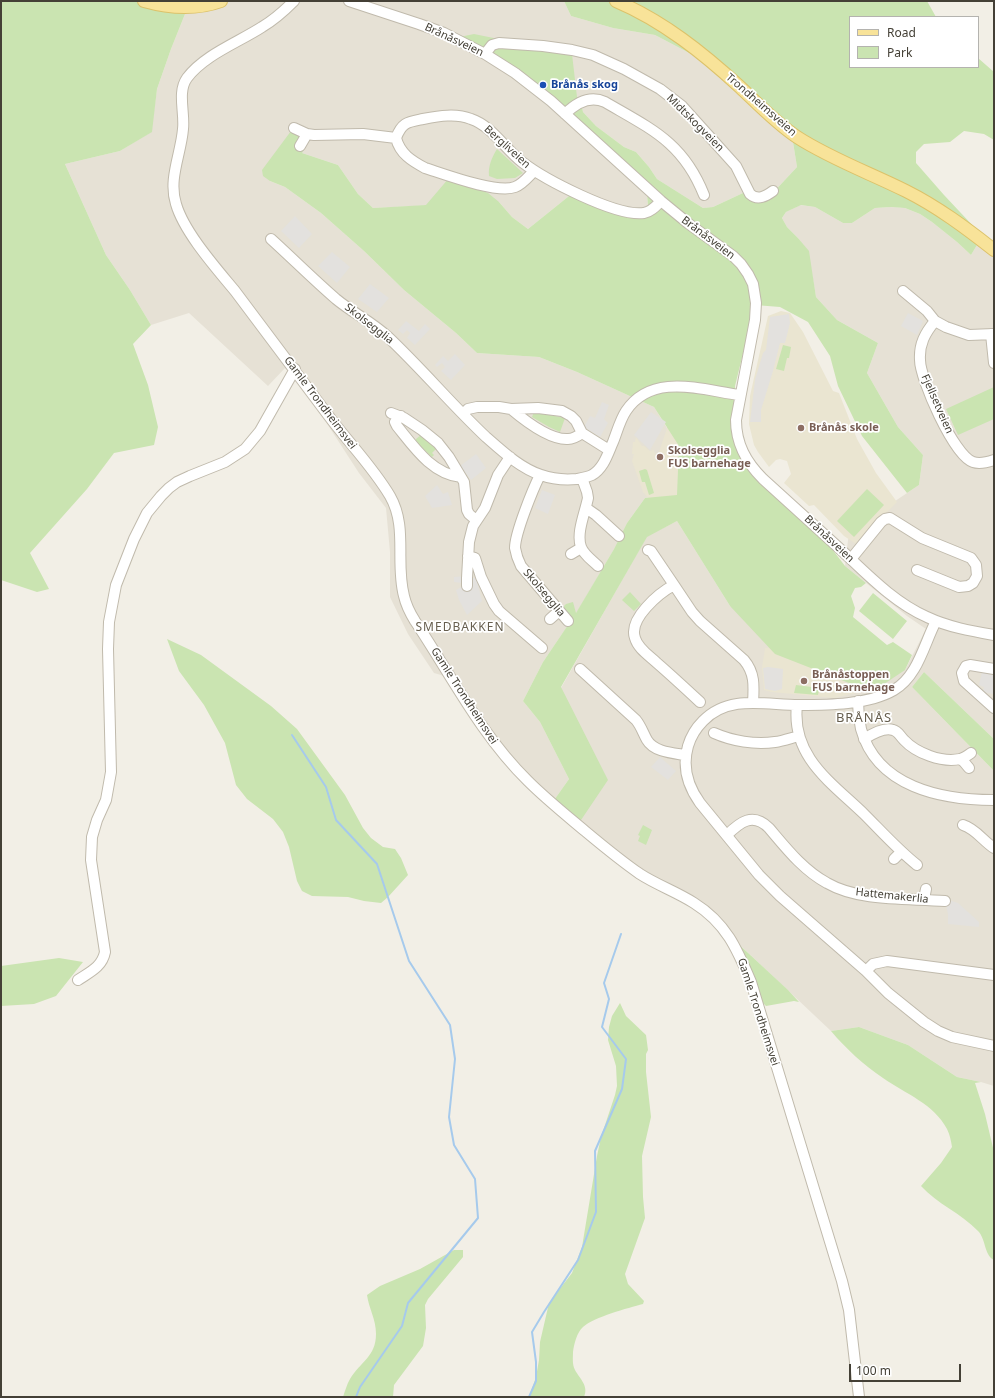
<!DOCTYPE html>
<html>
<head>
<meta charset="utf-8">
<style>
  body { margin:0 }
  #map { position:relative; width:995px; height:1398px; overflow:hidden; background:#f2efe6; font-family:"Noto Sans",sans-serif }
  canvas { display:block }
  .frame { position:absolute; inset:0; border:2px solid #444036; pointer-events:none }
  .legend { position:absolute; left:849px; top:16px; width:130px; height:52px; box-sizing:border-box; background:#fff; border:1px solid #b4b3af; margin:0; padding:5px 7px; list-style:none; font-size:12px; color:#444036 }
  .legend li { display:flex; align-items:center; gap:8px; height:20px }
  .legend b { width:20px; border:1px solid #b4b3af }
  .scale { position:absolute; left:849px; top:1364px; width:112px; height:18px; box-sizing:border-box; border:2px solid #444036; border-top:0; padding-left:5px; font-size:12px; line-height:14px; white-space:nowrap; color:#444036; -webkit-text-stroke:3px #fff; paint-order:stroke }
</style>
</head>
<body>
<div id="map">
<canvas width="995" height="1398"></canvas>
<div class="frame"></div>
<ul class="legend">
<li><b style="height:5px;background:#f8e399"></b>Road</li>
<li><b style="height:11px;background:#cae4b1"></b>Park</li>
</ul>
<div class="scale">100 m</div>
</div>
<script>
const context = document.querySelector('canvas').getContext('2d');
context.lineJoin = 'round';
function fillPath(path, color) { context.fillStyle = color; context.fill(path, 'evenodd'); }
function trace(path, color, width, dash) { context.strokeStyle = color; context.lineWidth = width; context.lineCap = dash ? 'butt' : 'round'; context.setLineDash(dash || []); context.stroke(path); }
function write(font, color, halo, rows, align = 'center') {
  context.font = font + ' "Noto Sans",sans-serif'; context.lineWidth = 3.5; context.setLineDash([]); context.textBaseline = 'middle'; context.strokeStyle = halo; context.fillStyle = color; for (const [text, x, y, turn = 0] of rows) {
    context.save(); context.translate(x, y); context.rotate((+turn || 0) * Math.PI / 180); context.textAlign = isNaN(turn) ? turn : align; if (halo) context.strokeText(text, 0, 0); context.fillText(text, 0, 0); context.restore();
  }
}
fillPath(new Path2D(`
  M183 1H564L571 16 613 28 655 35 695 56 728 83 793 142 797 167 769 197 743 193 713 207 703 208 657 179 649 167 636 152 624 147 596 126 583 112 580 98 523 78 647 194 648 206 638 212 574 192 528 229 512 217 499 202 373 208 358 194 338 165 302 153 270 181 285 187 321 213 364 251 404 290 456 333 477 353 539 357 577 372 654 407 679 447 677 495 645 498 627 523 614 549 579 609 543 662 523 701 540 722 569 779 552 803 515 767 448 677 434 673 408 634 390 597V552L386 508 359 473 311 399 285 368 268 386 189 313 151 325 130 290 106 255 65 164 120 151 151 132 157 89 171 49 187 9Z
  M800 205 815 207 843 223H852L875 208 891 207 905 208 920 214 932 222 957 242 971 255 980 240 994 249V739L924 672 912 687 994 771V1086L981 1082 957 1077 908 1045 859 1027 831 1031 707 914 668 889 579 825 561 688 647 536 677 521 730 606 905 670 926 629 907 616 845 566 849 532 919 485 923 455 898 427 867 373 878 343 837 320 816 297 808 251 798 238 787 227 782 218 786 212Z`), '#e6e1d5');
fillPath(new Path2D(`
  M781 311 790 313 803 332 833 391 839 393 857 439 876 473 897 502 856 544 844 536 814 505 809 506 784 483 791 474 787 461 780 459 776 460 769 467 758 452 754 445 749 424 750 396 754 378 768 316Z
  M667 419 699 492 678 498H648L643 492 632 461 634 454H632L633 442H635L636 437 642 446H644L650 451 654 450 655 454 659 452 667 428Z
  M775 647 835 672 856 693 834 698 772 692 764 690 762 668 765 648Z`), '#eae5d1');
fillPath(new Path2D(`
  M1 1H183L187 9 171 49 157 89 152 132 120 151 65 164 106 255 130 290 151 325 133 344 148 385 158 427 154 445 114 453 87 489 30 553 49 589 37 592 1 580Z
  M564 1H927L936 17H850V67H978V58L994 72V140L984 134 964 131 950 142 924 144 916 152V163L944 195 975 228 980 240 971 255 957 242 932 222 920 214 905 208 891 207 875 208 852 223H843L815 207 801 205 786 212 782 218 787 227 798 238 809 251 816 297 837 320 878 343 867 373 898 427 923 455 919 485 907 493 862 436 838 386 830 356 808 322 780 307 755 305 735 386 736 444 766 488 816 528 845 566 866 583 861 587 855 588 851 596 855 608 853 617 887 645 893 642 912 655 905 670 872 692 775 654 730 606 677 521 647 537 561 687 608 780 579 823 552 803 569 779 540 722 523 701 543 662 572 619 562 608 566 604 573 602 576 613 614 549 627 523 645 498 677 495 679 446 654 407 577 372 539 357 477 353 456 333 404 290 364 251 321 213 285 187 270 181 263 176 262 170 294 127 312 136 302 153 338 165 358 194 373 208 426 205 449 178 488 193 499 202 512 217 528 229 574 192 638 212 648 206 647 194 523 78 450 39 474 34 572 54 577 97 580 98 583 112 596 126 624 147 636 152 649 167 657 179 703 208 713 207 743 193 769 197 797 167 793 142 728 83 695 56 655 35 613 28 571 16Z
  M497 149 523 173 515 178 497 179 489 176C488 166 492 157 497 149Z
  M783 345 791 347 789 358H787L784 371 776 369Z
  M994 387V419L958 435 946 409Z
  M534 412 565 418 560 432 549 427 532 417Z
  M421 435 436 449 432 453 434 455 432 457 416 442V439Z
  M645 469 647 470 654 493 649 495 645 482H642L639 471Z
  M867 489 884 505 854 537 837 521Z
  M630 592 641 604 634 611 622 600Z
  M873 593 907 621 893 639 859 611Z
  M167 639 201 655 271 706 297 729 345 795 363 828 371 838 383 847 395 849 401 858 408 875 388 897 381 903 364 901 348 897 312 896 302 891 297 881 289 847 283 832 273 819 247 799 236 785 225 743 204 705 179 671Z
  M924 672 994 739V771L912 687Z
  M796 685 812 687 819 690 818 695 794 693Z
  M643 825 652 830 646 845 638 841 640 836 638 835Z
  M732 938 788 990 799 1002 794 1001 766 1006 762 1002Z
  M59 958 83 962 56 996 34 1004 1 1006V966Z
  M620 1003 626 1016 646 1035 648 1050 646 1054V1072L651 1117 642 1156 643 1197 645 1218 625 1274 628 1284 644 1301 643 1304C628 1308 594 1317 583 1327 577 1332 574 1344 573 1352 573 1358 572 1364 575 1370 580 1379 589 1386 584 1397H529L536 1377 539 1360 540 1342 549 1303 572 1273 582 1247 597 1156 601 1137 615 1095 617 1086 616 1066 608 1040 609 1027 612 1016Z
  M859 1027 908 1045 957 1077 981 1082 975 1083 985 1114 994 1152V1260C984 1255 986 1239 978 1231 961 1213 937 1204 921 1186L941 1163 952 1147C951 1141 950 1135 947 1129 934 1104 906 1094 883 1078 864 1065 846 1049 831 1031Z
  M454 1250H463V1257L428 1299 425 1305 426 1328 423 1346 394 1385 393 1397H343C345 1391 347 1384 350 1379 360 1362 376 1357 376 1334 376 1319 369 1309 367 1295L380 1286 420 1269Z`), '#cae4b1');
fillPath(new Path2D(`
  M295 216 312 234 299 248 281 231Z
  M332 252 350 267 337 283 318 266Z
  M370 284 389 298 377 312 358 299Z
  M908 313 923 321 917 335 901 326Z
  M789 314 790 323 785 343H780L773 371 761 410V422H750L755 380 763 353 766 350 770 317Z
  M406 321 419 331 425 324 430 329 415 345 407 338 410 333 407 330 403 334 398 330Z
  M455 354 465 365 451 380 441 371 445 367 442 363 437 367 435 365 443 356 448 361Z
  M602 402 609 405 604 419 608 423 600 437 584 427 590 416 595 418Z
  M651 412 666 422 650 450 634 435Z
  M476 454 486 468 471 480 460 466Z
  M437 485 443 494 448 492 452 505 432 508 425 496Z
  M542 490 555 495 548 514 535 508Z
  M467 576V578H476L482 601 467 615 459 600 456 590 463 586 462 583 454 582V577Z
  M768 667 783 669 782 689 775 691 765 689 763 668Z
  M982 672 994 675V694L983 692 984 687 979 685Z
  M660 757 676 771 668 780 651 767Z
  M946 899 958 903 979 922V927L948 924V914L945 901Z`), '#e3e1de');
trace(new Path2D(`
  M292 735 326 787 336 820 377 864 409 961 450 1025 455 1059 449 1117 454 1145 475 1179 478 1218 408 1303 402 1326 360 1387 356 1397
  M529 1397 536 1381V1362L532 1332 544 1312 578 1260 596 1212 595 1151 622 1089 626 1059 602 1027 609 999 604 983 621 934`), '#a6caec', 2);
const minor = new Path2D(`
  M294 1C284 11 274 20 262 27 239 42 204 55 187 78 177 92 185 113 183 129 181 154 168 179 176 204 184 232 216 268 235 291 266 332 297 374 328 415 348 442 373 467 390 496 408 527 395 563 404 596 406 605 410 613 415 621 451 675 481 735 528 781 546 799 566 815 585 831 603 846 621 861 640 874 657 885 677 892 694 903 726 923 737 949 751 982L842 1281 849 1310 859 1397
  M349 1 419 24 444 33 485 54 515 73 551 101 661 201 689 224 733 256 741 264 748 274 753 284 756 303 755 320 736 420C736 444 746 462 763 479 788 502 814 525 839 548 866 573 893 602 927 617 948 627 971 631 994 635
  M485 54 492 45 499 43 543 46 572 50 593 55 624 69 660 89 682 106 736 166 750 194C758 201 766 196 773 191
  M565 114C576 103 590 95 605 102 651 129 683 142 704 195
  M294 128 307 134 314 135 363 134 396 138C402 122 408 122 423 119 439 116 456 113 471 119 492 126 505 149 522 162 544 179 616 217 644 213 651 212 656 206 661 201
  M396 138C400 154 412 161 425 168 444 174 497 194 515 187 523 184 528 177 534 171
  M300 146 307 134
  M271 239C293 259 314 280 336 299 353 313 372 322 388 337 422 369 452 405 486 437 502 451 520 468 541 475 552 479 566 480 577 479 582 478 588 477 592 475 604 468 608 453 613 442 617 432 620 420 626 411 652 372 702 390 739 395
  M903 291 927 311 935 321 946 327 969 335 994 334
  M935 321C925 333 919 344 920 360 920 379 954 456 973 462 979 464 988 462 994 460
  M991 334 994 363
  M511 409C524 420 550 440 568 439 574 439 578 436 582 433
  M391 413 404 418 422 430 438 443 449 457 464 482 467 510 469 514 476 520
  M463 414 468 409 477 407H499L511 409 538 408 562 411 571 416 576 421 582 433 609 450
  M401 416 395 422 397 426C414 447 432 474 461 477
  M540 475C533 489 515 533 515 548 516 554 518 560 521 566L568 621
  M582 478 587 492 588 498C585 513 576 533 581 547 584 555 592 560 598 566
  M586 508 596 515 619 536
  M648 550 651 551 674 585
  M571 554 581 548
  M468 556 475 558 481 577 494 604 499 611 542 648
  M851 559 881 522 885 519 890 518 922 538 971 558 976 565 977 576 973 583 968 586 959 587 917 570
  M467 586V578L469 542 473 526 485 508 498 475 510 457
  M550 619 559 611
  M936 621C924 644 918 676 894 690 868 705 828 705 799 705 766 705 729 694 703 721 696 728 691 736 688 746 682 767 687 785 700 803L759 875 780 896 866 971 888 993 924 1022 938 1031 952 1037 994 1046
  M580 669 636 720C641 726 643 733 647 740 654 752 673 753 685 755
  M994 669 970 665 966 666 962 673 964 681 994 708
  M858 701C858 711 859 720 861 729 877 787 941 800 994 800
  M700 702C686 689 672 676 657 663 650 656 638 649 635 638 628 619 659 593 674 585L692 612 700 621 744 660C755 673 754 686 753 703
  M797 705C791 757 832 783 864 814 882 832 898 850 917 865
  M714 733C732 741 755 745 775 742 783 741 791 738 799 736
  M864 739C872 734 884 727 893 730 898 731 900 736 904 740 916 753 942 763 960 759 964 758 967 756 971 753
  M960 759 964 762 969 768
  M963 825C976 829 983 841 994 848
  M727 835C740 822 753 812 769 828 786 848 803 870 827 883 860 902 908 898 945 901
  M894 859 901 852
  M924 899 926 889
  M866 971 873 964 887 961 994 975
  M78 980C90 972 102 967 105 952L91 860 92 837 97 820 106 800 111 772 108 649 109 622 116 585 134 539 147 513 161 496 169 488 177 482 190 476 225 462 245 449 260 431 295 369`);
const major = new Path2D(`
  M144 1C169 8 196 10 221 1
  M616 1C663 21 703 53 740 87 758 104 776 123 797 137 831 159 870 173 906 191 938 207 966 228 994 250`);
trace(minor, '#c0baac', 12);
trace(major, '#dcc26a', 14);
trace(minor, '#fff', 10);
trace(major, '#f8e399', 12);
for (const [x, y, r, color] of [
  [543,85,4,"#1a4fb4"],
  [801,428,4,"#8d6e63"],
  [660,457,4,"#8d6e63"],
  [804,681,4,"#8d6e63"]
]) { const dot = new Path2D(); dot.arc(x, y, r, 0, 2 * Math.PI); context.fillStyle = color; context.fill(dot); trace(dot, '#fff', 1.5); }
write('11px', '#444036', '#fff', [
  ["Brånåsveien",454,40,25],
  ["Trondheimsveien",761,105,41],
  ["Midtskogveien",695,123,45],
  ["Bergliveien",507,147,42],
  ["Brånåsveien",708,238,37],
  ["Skolsegglia",369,324,38],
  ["Gamle Trondheimsvei",320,403,53],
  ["Fjellsetveien",937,404,66],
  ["Brånåsveien",829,539,43],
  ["Skolsegglia",544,593,50],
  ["Gamle Trondheimsvei",464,696,57],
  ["Hattemakerlia",892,896,6],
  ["Gamle Trondheimsvei",758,1012,72]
]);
write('bold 11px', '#164399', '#fff', [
  ["Brånås skog",551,85]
], 'left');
write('bold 11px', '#785e54', '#fff', [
  ["Brånås skole",809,428],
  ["Skolsegglia",668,451],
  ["FUS barnehage",668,464],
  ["Brånåstoppen",812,675],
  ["FUS barnehage",812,688]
], 'left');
context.letterSpacing = '1px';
write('12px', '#665e4e', '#fff', [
  ["SMEDBAKKEN",460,628]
]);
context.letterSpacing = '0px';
context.letterSpacing = '1px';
write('13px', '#665e4e', '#fff', [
  ["BRÅNÅS",864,718]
]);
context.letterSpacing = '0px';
</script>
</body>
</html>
